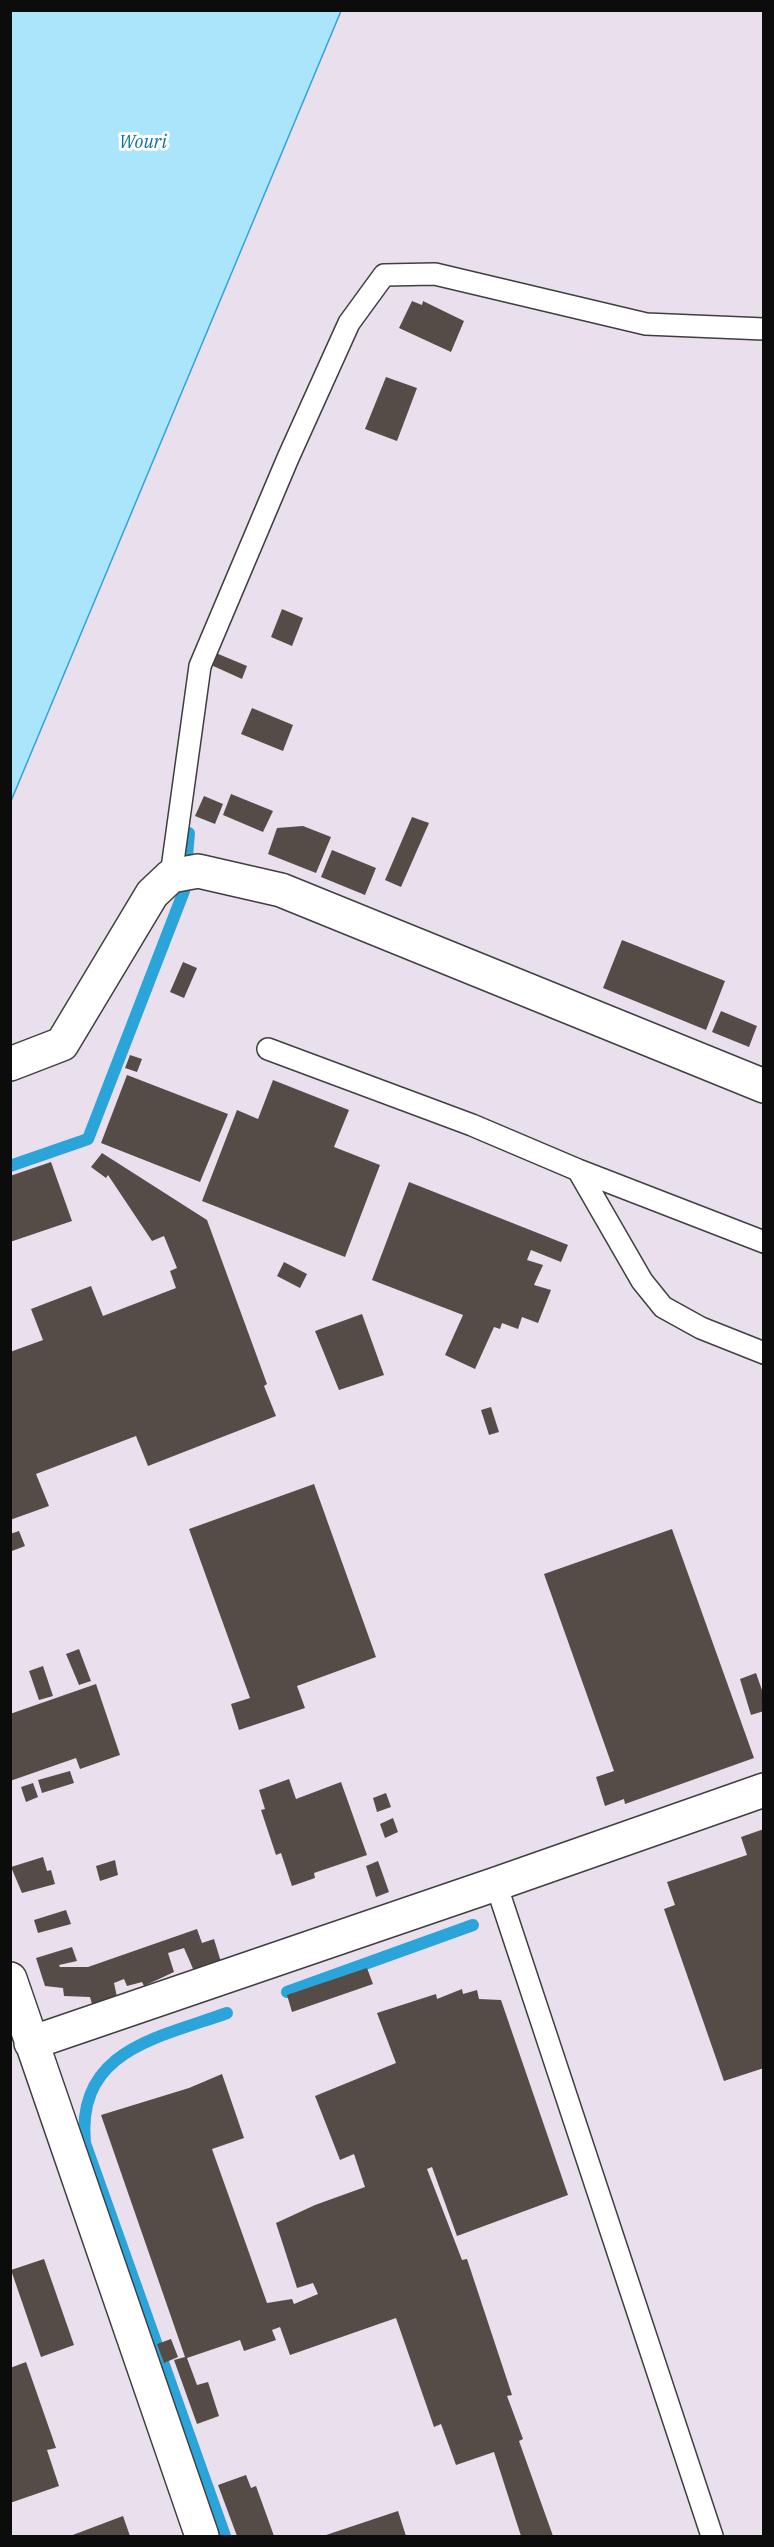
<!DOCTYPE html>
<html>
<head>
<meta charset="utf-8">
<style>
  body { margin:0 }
  #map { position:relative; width:774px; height:2547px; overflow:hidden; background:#fff9eb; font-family:"IBM Plex Serif",serif }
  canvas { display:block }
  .frame { position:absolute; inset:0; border:12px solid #0c0c0c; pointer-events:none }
</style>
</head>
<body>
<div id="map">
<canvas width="774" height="2547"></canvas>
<div class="frame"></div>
</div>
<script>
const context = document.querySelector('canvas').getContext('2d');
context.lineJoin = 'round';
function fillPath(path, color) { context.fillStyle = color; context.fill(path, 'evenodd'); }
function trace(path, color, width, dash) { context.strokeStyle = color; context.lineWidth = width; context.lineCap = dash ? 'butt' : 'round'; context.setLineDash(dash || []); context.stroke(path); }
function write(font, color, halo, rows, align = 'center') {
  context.font = font + ' "IBM Plex Serif",serif'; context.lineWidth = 6; context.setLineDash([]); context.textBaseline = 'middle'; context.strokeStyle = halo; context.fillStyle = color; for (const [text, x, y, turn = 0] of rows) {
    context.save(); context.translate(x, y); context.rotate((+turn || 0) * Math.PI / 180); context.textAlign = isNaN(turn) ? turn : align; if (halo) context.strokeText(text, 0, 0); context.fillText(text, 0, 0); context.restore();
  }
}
fillPath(new Path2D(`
  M341 11H763V2536H11V801Z`), '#eadfec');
const water = new Path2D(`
  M11 10 341 11 11 801 10 11Z`);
fillPath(water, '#aae5fc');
trace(water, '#2ba4da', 1.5);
trace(new Path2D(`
  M10 1166 88 1139 184 891 189 833
  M287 1992 473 1925
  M225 2536 85 2143C76 2050 158 2038 227 2013`), '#2ba4da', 12);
fillPath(new Path2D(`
  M412 301 422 305 423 301 464 321 451 352 399 328Z
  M386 377 417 388 397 441 365 429Z
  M282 609 303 618 292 646 271 637Z
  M216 653 247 666 242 679 211 665Z
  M252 708 293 725 283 751 241 734Z
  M231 794 273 811 263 832 223 815Z
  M204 796 223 804 215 824 195 816Z
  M412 817 429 823 401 887 385 880Z
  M303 826 331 837 316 873 268 854 277 828Z
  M332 850 376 868 365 895 321 877Z
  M622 940 725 981 706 1030 603 988Z
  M183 962 197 968 184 998 170 992Z
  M721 1011 757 1026 749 1047 712 1032Z
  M130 1055 142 1059 137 1072 125 1068Z
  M127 1075 228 1114 200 1182 101 1143Z
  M273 1080 349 1110 334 1147 380 1165 345 1257 202 1201 237 1110 258 1119Z
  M102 1153 207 1220 267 1384 264 1386 276 1416 148 1466 136 1436 36 1474 49 1506 10 1520V1352L43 1340 31 1309 91 1286 103 1316 176 1288 170 1271 177 1268 164 1236 152 1241 108 1175 106 1178 91 1167Z
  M51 1162 72 1221 10 1242V1176Z
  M409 1182 568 1245 561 1262 531 1250 527 1260 543 1265 534 1285 551 1290 538 1323 522 1317 518 1329 502 1323 500 1329 494 1327 475 1369 445 1355 463 1315 372 1280Z
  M284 1262 307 1274 300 1288 277 1276Z
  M362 1314 384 1375 339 1390 315 1331Z
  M491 1407 499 1432 489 1435 481 1410Z
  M314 1484 376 1657 297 1686 305 1708 239 1730 231 1704 250 1698 189 1529Z
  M672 1529 754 1758 625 1804 624 1799 605 1806 596 1777 614 1771 544 1574Z
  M19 1531 25 1546 12 1551 10 1534Z
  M79 1649 91 1681 79 1685 66 1654Z
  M43 1666 53 1696 39 1700 29 1671Z
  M756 1673 764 1696V1711L751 1715 740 1679Z
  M96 1684 120 1755 80 1769 76 1758 10 1781V1714Z
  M70 1771 74 1783 42 1793 38 1780Z
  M289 1779 296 1799 341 1782 367 1855 314 1873 315 1878 292 1886 281 1853 276 1855 261 1810 265 1809 259 1790Z
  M33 1783 38 1797 26 1802 21 1787Z
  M386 1793 391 1807 377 1812 373 1798Z
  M393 1818 398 1832 385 1838 380 1824Z
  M764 1829V2068L724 2081 664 1909 675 1905 667 1882 747 1855 741 1837Z
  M43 1857 47 1871 51 1870 55 1884 22 1893 11 1867Z
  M115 1860 118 1875 100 1881 96 1866Z
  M378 1861 389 1892 376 1897 366 1866Z
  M66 1910 71 1924 38 1933 34 1920Z
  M197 1929 202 1943 214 1939 221 1962 194 1971 184 1948 168 1953 174 1972 144 1986 142 1982 127 1986 124 1979 114 1983 117 1997 92 2004 90 1997 64 1996 63 1988 45 1986 36 1958 72 1947 77 1961 59 1965 60 1967H88Z
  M367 1968 373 1984 292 2012 287 1995Z
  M462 1989 463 1994 477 1990 479 1999 501 2000 568 2195 457 2236 432 2167 427 2169 462 2260 467 2259 512 2395 507 2396 523 2439 519 2441 553 2536H521L494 2452 456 2465 441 2424 434 2427 396 2318 290 2355 280 2327 272 2330 276 2340 244 2351 240 2340 187 2358 197 2385 208 2382 219 2416 197 2424 174 2360 185 2357 101 2115 189 2088 222 2074 244 2138 212 2149 267 2303 292 2299 294 2304 318 2294 313 2283 297 2288 276 2223 315 2205 365 2187 354 2154 340 2160 315 2096 396 2063 377 2013 436 1994 437 1999Z
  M44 2259 74 2345 41 2357 11 2270Z
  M171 2339 178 2357 164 2363 157 2344Z
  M26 2362 56 2448 47 2450 59 2486 10 2503V2368Z
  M246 2475 251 2488 256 2486 274 2536H237L218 2485Z
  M398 2511 406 2536H323Z
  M123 2516 130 2536H70Z`), '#564c47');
const service = new Path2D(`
  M171 876 200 666 288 458 349 323 384 275 435 274 646 324 764 329
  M268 1049 472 1125 578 1170 764 1242
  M578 1170 642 1281 663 1307 701 1328 764 1353
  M496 1884 712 2536`);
const minor = new Path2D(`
  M10 1064 62 1044 152 894 171 876 198 871 281 890 764 1086
  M10 1979 202 2536
  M31 2043 496 1884 764 1790`);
trace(service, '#3f3f3f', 24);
trace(minor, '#3f3f3f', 36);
trace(service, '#fff', 21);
trace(minor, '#fff', 33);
write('italic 18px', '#0a72a9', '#fff', [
  ["Wouri",143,143]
]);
</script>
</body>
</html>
